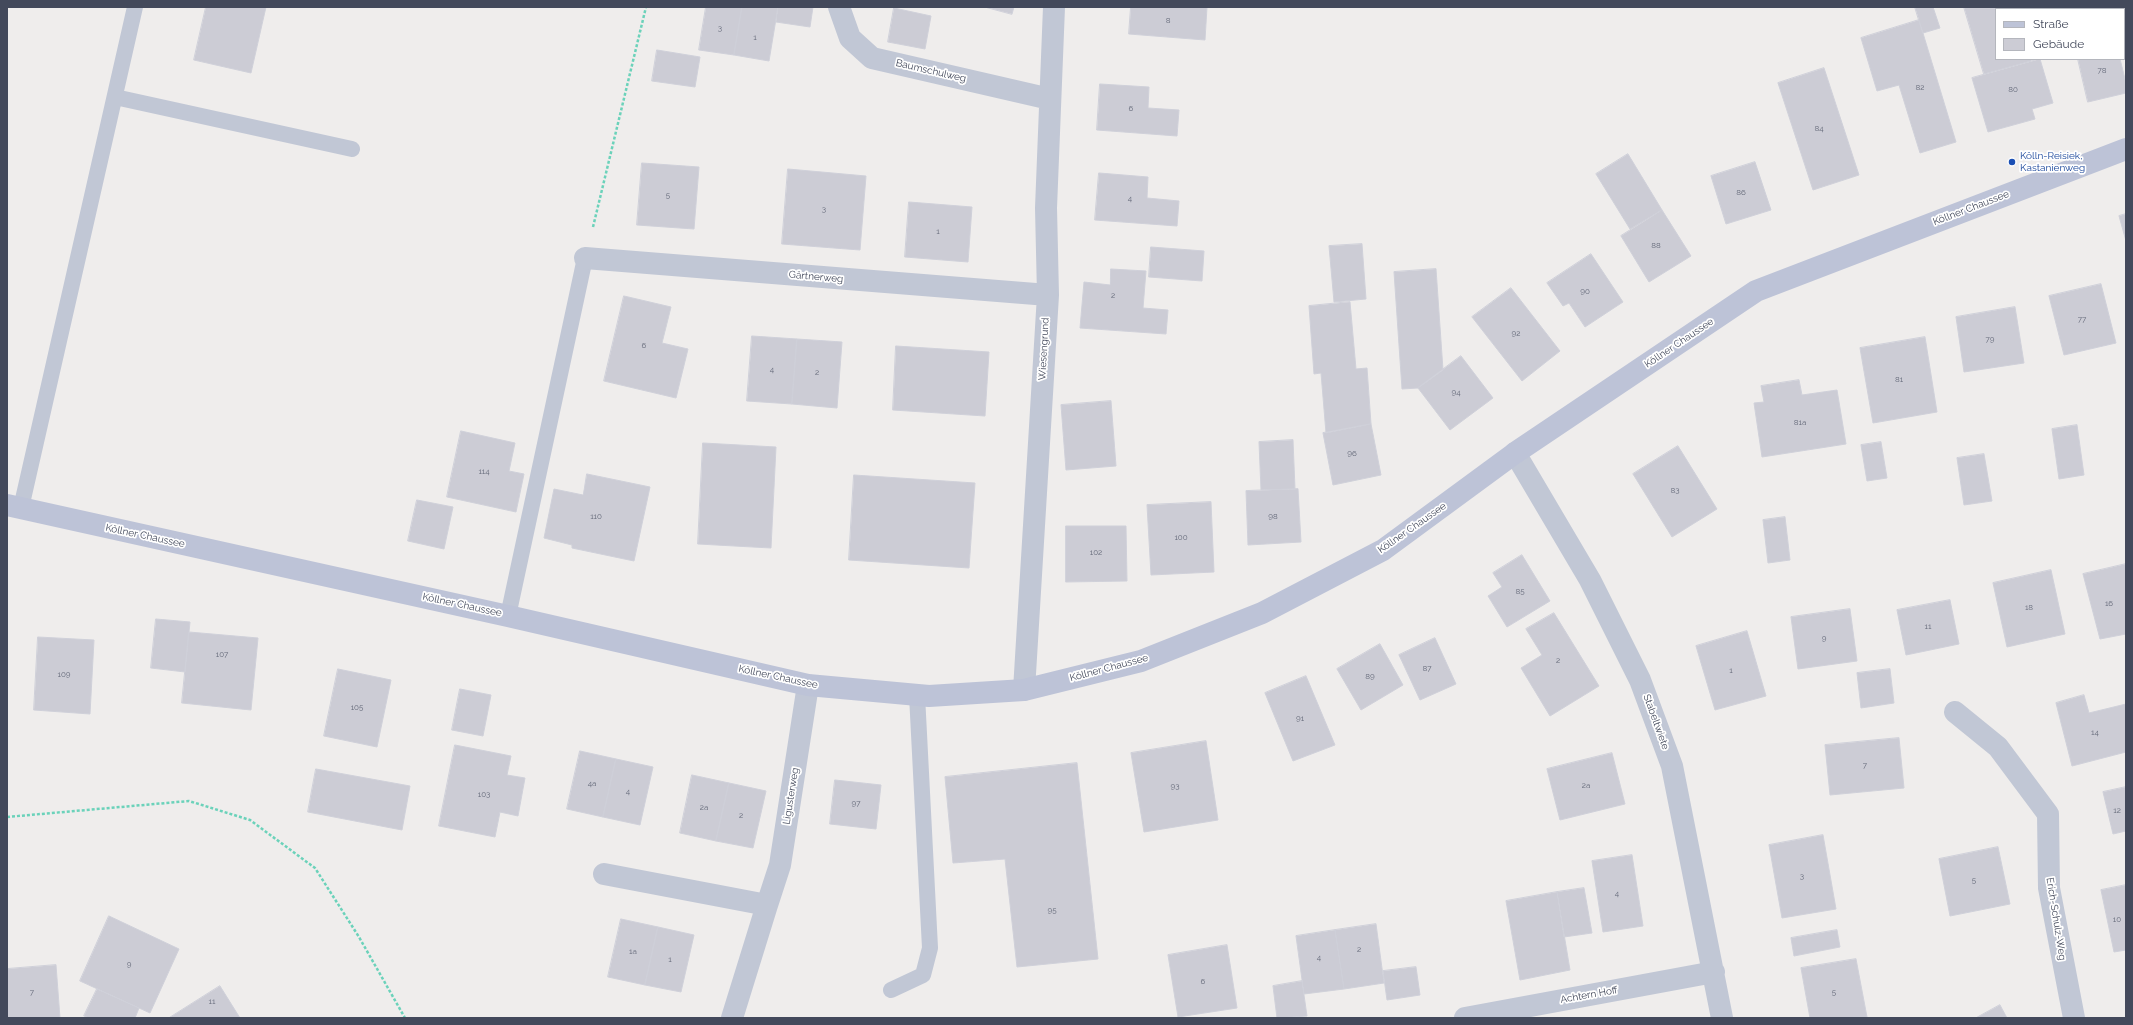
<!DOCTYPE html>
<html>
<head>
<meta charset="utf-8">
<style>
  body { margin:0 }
  #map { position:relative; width:2133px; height:1025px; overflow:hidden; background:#efedec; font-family:Raleway,sans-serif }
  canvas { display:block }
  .frame { position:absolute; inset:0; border:8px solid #43495b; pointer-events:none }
  .legend { position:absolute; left:1995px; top:8px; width:130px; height:52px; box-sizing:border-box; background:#fff; border:1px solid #b4b6bd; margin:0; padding:5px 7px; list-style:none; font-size:12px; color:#43495b }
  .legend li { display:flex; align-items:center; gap:8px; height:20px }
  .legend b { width:20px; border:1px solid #b4b6bd }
</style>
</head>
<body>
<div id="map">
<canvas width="2133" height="1025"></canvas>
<div class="frame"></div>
<ul class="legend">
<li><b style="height:5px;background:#bdc3d7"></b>Straße</li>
<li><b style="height:11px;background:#ccccd5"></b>Gebäude</li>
</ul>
</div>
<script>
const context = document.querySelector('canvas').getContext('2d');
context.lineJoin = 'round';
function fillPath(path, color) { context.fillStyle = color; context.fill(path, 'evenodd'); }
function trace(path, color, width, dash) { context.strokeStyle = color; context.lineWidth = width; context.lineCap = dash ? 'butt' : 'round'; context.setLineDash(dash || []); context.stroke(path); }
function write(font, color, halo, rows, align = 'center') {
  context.font = font + ' Raleway,sans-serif'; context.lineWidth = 3.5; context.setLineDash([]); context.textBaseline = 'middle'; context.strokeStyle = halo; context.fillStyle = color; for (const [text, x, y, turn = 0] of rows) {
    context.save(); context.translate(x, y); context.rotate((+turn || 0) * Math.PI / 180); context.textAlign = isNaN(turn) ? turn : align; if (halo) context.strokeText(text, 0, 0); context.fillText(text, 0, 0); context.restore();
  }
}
const building = new Path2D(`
  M206 7H266L251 73 194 60Z
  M706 7H742L734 55 699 50Z
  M742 7H778L769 61 734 55Z
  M778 7H813L810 27 776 22Z
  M985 7H1014L1012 14Z
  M1131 7H1207L1205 40 1129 34Z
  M1915 7H1933L1940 28 1923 33Z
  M1964 7H2030L2031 9H1996V59H2031V61L1984 74Z
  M2030 7H2065V9H2031Z
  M2065 7H2107L2108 9H2065Z
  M894 8 931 16 925 49 888 42Z
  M1919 20 1956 142 1920 153 1899 85 1877 91 1861 38Z
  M657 50 700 57 695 87 652 81Z
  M2040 59 2053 103 2032 109 2035 119 1988 132 1972 78Z
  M2078 59H2120L2126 83V93L2088 102Z
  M1824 68 1859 175 1813 190 1778 83Z
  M1100 84 1149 87 1148 108 1179 110 1177 136 1097 130Z
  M1628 154 1662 210 1630 229 1596 174Z
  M1755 162 1771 210 1726 224 1711 176Z
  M642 163 699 167 694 229 637 225Z
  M788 169 866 176 860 250 782 244Z
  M1099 173 1148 177 1147 198 1179 201 1177 226 1095 220Z
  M909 202 972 207 968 262 905 257Z
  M1662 210 1691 256 1649 282 1621 236Z
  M2126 214V241L2119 216Z
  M1362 244 1366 299 1334 302 1329 246Z
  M1151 247 1204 251 1202 281 1149 277Z
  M1591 254 1623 302 1585 327 1569 303 1563 306 1547 283Z
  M1111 269 1146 271 1143 308 1168 310 1166 334 1080 328 1084 282 1110 285Z
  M1436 269 1443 370 1418 388 1402 389 1394 272Z
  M2101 284 2116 343 2064 355 2049 296Z
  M1511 288 1560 351 1522 381 1472 317Z
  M624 296 671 307 662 343 688 349 676 398 604 381Z
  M1350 302 1356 369 1367 368 1371 424 1326 433 1321 373 1314 374 1309 306Z
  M2015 307 2024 363 1964 372 1956 317Z
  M752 336 797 339 792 404 747 401Z
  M1925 337 1937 412 1873 423 1860 348Z
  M797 339 842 342 837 408 792 404Z
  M896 346 989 352 985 416 893 410Z
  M1461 356 1493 398 1450 430 1418 388Z
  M1799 380 1802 395 1837 390 1846 444 1762 457 1754 403 1764 402 1761 386Z
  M1111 401 1116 466 1066 470 1061 405Z
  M1371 424 1381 475 1333 485 1323 433Z
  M2077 425 2084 475 2059 479 2052 429Z
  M461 431 515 443 509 471 524 474 516 512 447 497Z
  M1293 440 1295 489 1261 490 1259 442Z
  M1881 442 1887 478 1867 481 1861 445Z
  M703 443 776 447 771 548 698 544Z
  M1678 446 1717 509 1672 537 1633 474Z
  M1984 454 1992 501 1964 505 1957 458Z
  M587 474 650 487 634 561 572 548V545L544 538 554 489 583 495Z
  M854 475 975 483 969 568 849 560Z
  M1298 489 1301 542 1248 545 1246 491Z
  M417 500 453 507 444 549 408 541Z
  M1211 502 1214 572 1151 575 1147 505Z
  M1785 517 1790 560 1768 563 1763 520Z
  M1066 526H1126L1127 581 1066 582Z
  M1522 555 1550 601 1507 627 1488 596 1502 587 1493 573Z
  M2126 564V634L2100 639 2083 574Z
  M2051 570 2065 634 2007 647 1993 583Z
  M1950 600 1959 644 1906 655 1897 610Z
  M1850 609 1857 661 1798 669 1791 617Z
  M1554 613 1599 686 1550 716 1521 668 1542 655 1526 629Z
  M156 619 190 622 185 672 151 668Z
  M1747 631 1766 696 1715 710 1696 646Z
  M189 632 258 638 251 710 182 703Z
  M38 637 94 640 90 714 34 710Z
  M1435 638 1456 684 1420 700 1399 655Z
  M1380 644 1403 685 1361 710 1337 669Z
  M338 669 391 680 377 747 324 736Z
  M1890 669 1894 703 1861 708 1857 673Z
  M1306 676 1335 745 1293 761 1265 693Z
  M460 689 491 695 483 736 452 730Z
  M2084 695 2089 713 2126 704V752L2072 766 2056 703Z
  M1899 738 1904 788 1830 795 1825 745Z
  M1206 741 1218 820 1144 832 1131 753Z
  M455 745 511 756 507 775 525 778 518 816 500 812 495 837 439 826Z
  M580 751 616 759 603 817 567 809Z
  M1612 753 1625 804 1560 820 1547 769Z
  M616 759 653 767 640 825 603 817Z
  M1077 763 1098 959 1017 967 1005 859 953 863 945 777Z
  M316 769 410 786 402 830 308 812Z
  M692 775 729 783 716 841 680 833Z
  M835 780 881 785 876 829 830 824Z
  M729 783 766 791 753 848 716 841Z
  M2126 787V831L2113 834 2103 792Z
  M1823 835 1836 909 1782 918 1769 845Z
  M1998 847 2010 904 1950 916 1939 859Z
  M1632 855 1643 926 1603 932 1592 861Z
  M2126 885V950L2114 952 2101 890Z
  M1584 888 1592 933 1564 937 1557 892Z
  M1557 892 1570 970 1520 980 1506 901Z
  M109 916 179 949 150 1013 80 981Z
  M621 919 658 927 645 985 608 977Z
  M1376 924 1384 983 1344 989 1335 930Z
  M658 927 694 935 681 992 645 985Z
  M1335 930 1344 989 1304 994 1296 936Z
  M1837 930 1840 947 1794 956 1791 938Z
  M1227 945 1237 1008 1178 1017 1168 955Z
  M1856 959 1867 1017 1810 1018 1801 968Z
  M56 965 60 1018H7V969Z
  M1416 967 1420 995 1387 1000 1383 971Z
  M1302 981 1307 1016 1277 1018 1273 986Z
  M220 986 240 1018H169Z
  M97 989 139 1008 135 1018H89L84 1016Z
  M2000 1005 2007 1018H1976Z`);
fillPath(building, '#ccccd5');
trace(building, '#cfd0d9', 1);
trace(new Path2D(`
  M593 227 646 7
  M7 817 189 801 250 820 315 868 359 937 405 1018`), '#6bd2ba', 2.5, [3, 2]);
trace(new Path2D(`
  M115 97 352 149
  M21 508 135 7
  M508 616 585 258
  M891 990 923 975 930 948 917 695`), '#c1c7d5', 16);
trace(new Path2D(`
  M839 7 850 38 872 58 1050 99
  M585 258 1048 295
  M1515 453 1590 580 1640 680 1672 766 1722 1018
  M1024 690 1048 295 1046 208 1054 7
  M1955 712 1998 747 2048 814 2049 888 2074 1018
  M604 874 767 905 780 865 808 685
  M732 1018 767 905
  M1465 1018 1714 972`), '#c1c7d5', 22);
trace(new Path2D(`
  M7 505 508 616 808 685 929 696 1024 690 1141 661 1262 613 1383 550 1515 453 1756 291 2126 149`), '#bdc3d7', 22);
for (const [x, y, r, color] of [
  [2012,162,4,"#1a4fb4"]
]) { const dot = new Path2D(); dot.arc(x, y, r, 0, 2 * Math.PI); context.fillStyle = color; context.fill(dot); trace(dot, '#fff', 1.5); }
write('8px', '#656a7a', null, [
  ["8",1168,21],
  ["3",720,29],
  ["1",755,38],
  ["78",2102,71],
  ["82",1920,88],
  ["80",2013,90],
  ["6",1131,109],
  ["84",1819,129],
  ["86",1741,193],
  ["5",668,196],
  ["4",1130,199],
  ["3",824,210],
  ["1",938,232],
  ["88",1656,246],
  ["90",1585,292],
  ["2",1113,296],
  ["77",2082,320],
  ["92",1516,334],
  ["79",1990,340],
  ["6",644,346],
  ["4",772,370],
  ["2",817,373],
  ["81",1899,380],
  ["94",1456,393],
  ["81a",1800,423],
  ["96",1352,454],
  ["114",484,472],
  ["83",1675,491],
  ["110",596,517],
  ["98",1273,517],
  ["100",1181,538],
  ["102",1096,553],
  ["85",1520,592],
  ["16",2109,604],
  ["18",2029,608],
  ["11",1928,627],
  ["9",1824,639],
  ["107",222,655],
  ["2",1558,661],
  ["87",1427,669],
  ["1",1731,671],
  ["109",64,675],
  ["89",1370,677],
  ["105",357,708],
  ["91",1300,719],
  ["14",2095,733],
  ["7",1865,766],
  ["4a",592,784],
  ["2a",1586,786],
  ["93",1175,787],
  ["4",628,792],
  ["103",484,795],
  ["97",856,804],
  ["2a",704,808],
  ["12",2117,811],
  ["2",741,816],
  ["3",1802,877],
  ["5",1974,881],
  ["4",1617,894],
  ["95",1052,911],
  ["10",2117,920],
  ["2",1359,950],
  ["1a",633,952],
  ["4",1319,958],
  ["1",670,960],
  ["9",129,965],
  ["6",1203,982],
  ["7",32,993],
  ["5",1834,993],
  ["11",212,1002]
]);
write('10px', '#43495b', '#fff', [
  ["Baumschulweg",931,71,13],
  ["Köllner Chaussee",1971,208,-21],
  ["Gärtnerweg",816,277,5],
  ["Köllner Chaussee",1679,343,-34],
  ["Wiesengrund",1044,349,-87],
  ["Köllner Chaussee",1412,528,-35],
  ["Köllner Chaussee",145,536,12],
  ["Köllner Chaussee",462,605,12],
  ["Köllner Chaussee",1109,668,-15],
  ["Köllner Chaussee",778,677,12],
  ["Stabeltwiete",1656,722,70],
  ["Ligusterweg",791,796,-81],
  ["Erich-Schulz-Weg",2056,919,81],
  ["Achtern Hoff",1589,995,-10]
]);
write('10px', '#164399', '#fff', [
  ["Kölln-Reisiek,",2020,156],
  ["Kastanienweg",2020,168]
], 'left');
</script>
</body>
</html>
